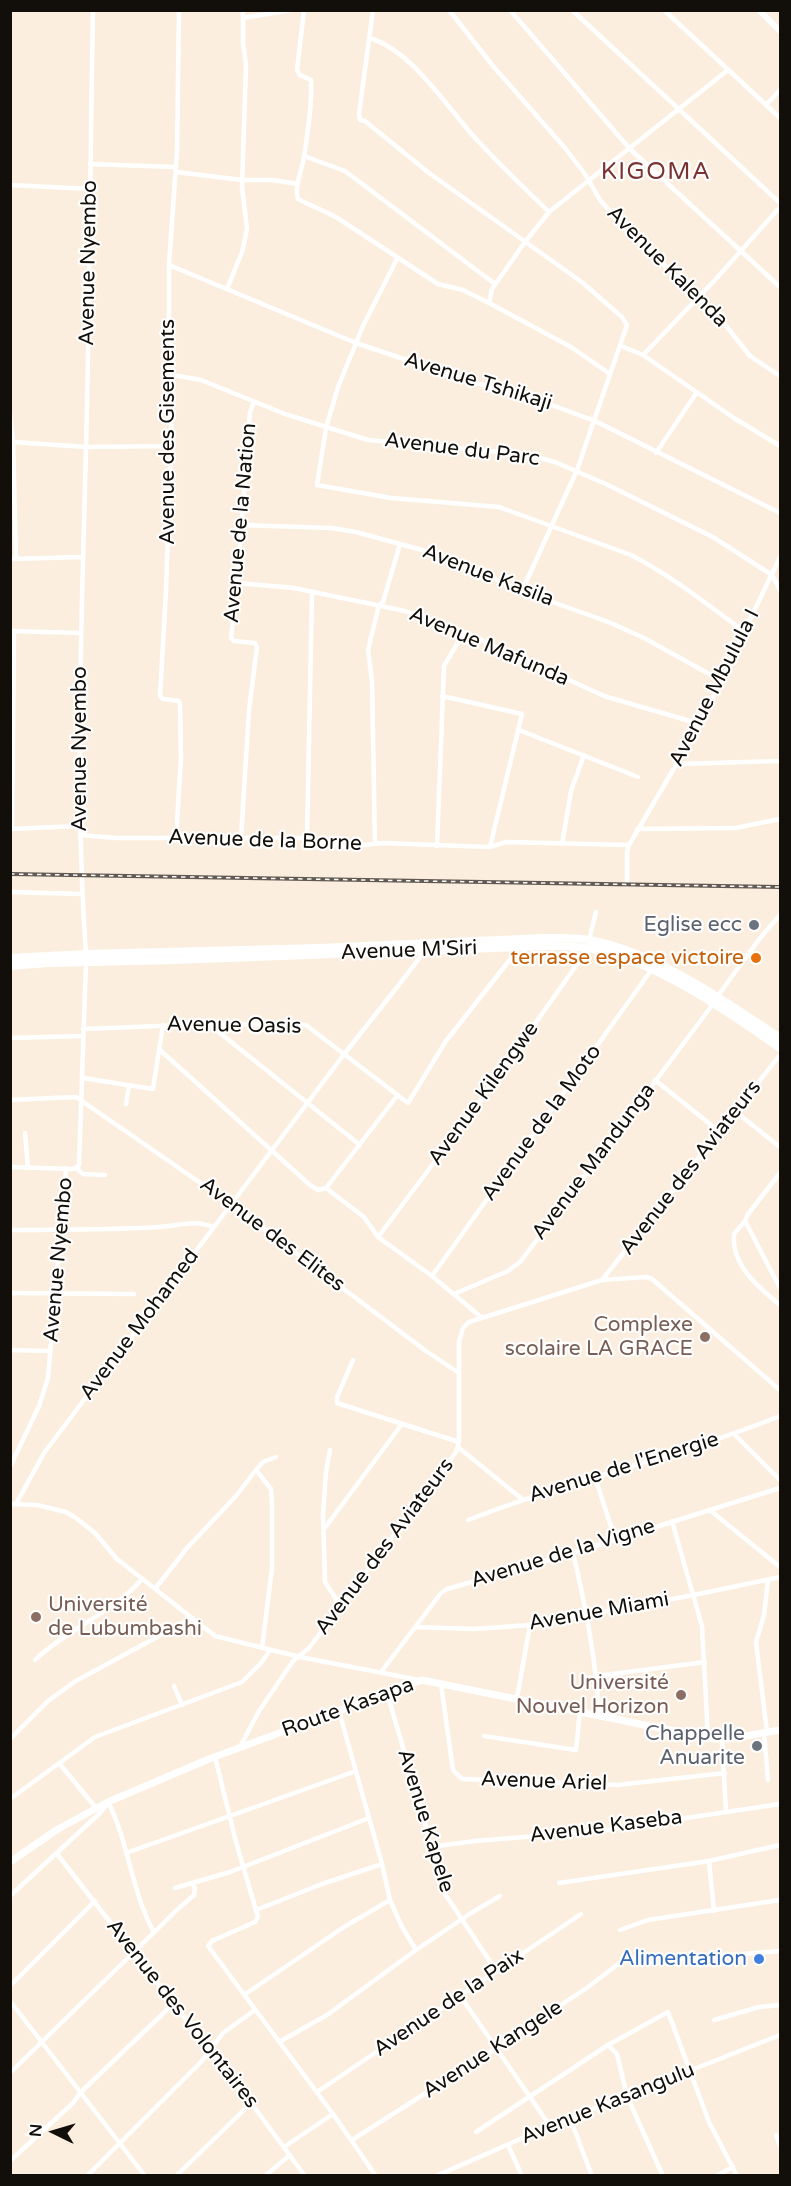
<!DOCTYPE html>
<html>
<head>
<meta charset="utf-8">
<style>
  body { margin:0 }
  #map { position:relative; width:791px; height:2186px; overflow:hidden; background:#fceede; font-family:"Varela Round",sans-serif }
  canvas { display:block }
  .frame { position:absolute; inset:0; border:12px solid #120e09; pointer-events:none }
  .north { position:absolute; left:24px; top:2102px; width:60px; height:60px; -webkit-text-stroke:4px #fefefe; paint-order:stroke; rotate:275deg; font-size:16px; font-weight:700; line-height:24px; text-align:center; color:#120e09 }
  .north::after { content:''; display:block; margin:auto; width:21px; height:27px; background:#120e09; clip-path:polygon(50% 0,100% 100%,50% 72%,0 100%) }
</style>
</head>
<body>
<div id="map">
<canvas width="791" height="2186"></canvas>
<div class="frame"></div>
<div class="north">N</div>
</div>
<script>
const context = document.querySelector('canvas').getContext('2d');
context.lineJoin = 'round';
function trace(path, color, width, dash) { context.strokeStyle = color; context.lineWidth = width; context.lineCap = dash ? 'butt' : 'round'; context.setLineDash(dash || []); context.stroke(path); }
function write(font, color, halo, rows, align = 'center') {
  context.font = font + ' "Varela Round",sans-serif'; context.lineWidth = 4.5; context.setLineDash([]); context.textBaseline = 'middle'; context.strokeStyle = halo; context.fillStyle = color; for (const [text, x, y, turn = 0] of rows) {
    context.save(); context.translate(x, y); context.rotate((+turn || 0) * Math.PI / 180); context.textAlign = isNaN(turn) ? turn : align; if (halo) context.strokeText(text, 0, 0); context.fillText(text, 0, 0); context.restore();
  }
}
trace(new Path2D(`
  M304 10 297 70 300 75 311 80C313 101 307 136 304 157 302 170 294 186 298 199L336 217 438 284 463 290 489 303 571 347 610 374
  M373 10 359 114 360 120 365 121 429 173 583 283 622 317 627 325 577 470 522 591
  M449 10 493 66 565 148 585 174 600 200 622 225 719 317 750 356 780 376
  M510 10 630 149 780 287
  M572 10 780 203
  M664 10 780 118
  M243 18 291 10
  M370 38C414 52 447 108 477 140 500 165 525 189 549 212
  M766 105 780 90
  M304 156 345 171 495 284
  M90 164 176 167
  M176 172 242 180H272L298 184
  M10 185 90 189
  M397 259 363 326 338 387 326 428 317 485 391 498 499 507 631 555C672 576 708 605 745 632
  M169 265 356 343 469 381 538 400 595 421 780 513
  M227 289 242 252 247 229 242 187 246 65 243 43V10
  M489 303 492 289 525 242 549 212 728 70
  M621 346 643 355 734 418 780 446
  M643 355 714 281 780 207
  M172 375 201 380 285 414 368 440 500 452 536 457 555 462 608 485 713 537 772 575 780 590
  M10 413 13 442 16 559
  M13 442 86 447 171 446
  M656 453 697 392
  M241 525 331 528 356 532 422 550 457 562 522 591 611 623 644 638 720 680
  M10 559 82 557
  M238 583 294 588 405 611 464 632 604 696 700 724
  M10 631 80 633
  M442 696 522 714 490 847
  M519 730 638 777
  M678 764 780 761
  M10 829 79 826
  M12 829 14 631
  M637 829 735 828 780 819
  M80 835 117 838H307L344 847 383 843 490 847 506 842 629 845
  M176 838 181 759 180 705 179 701 163 699 160 696 166 591 171 446 172 375 169 315V265L177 151 179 10
  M307 838 312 593
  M241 839 249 710 257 647 255 643 234 641 231 638C240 563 244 487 250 412L254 402
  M375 844 372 681 368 650 379 605 383 602 400 544
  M562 844 571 791 584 755
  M437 846 444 666 464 632
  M627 885V853L629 845 700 724 780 557
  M10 892 82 894
  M589 940 596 912
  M86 954C74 785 82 616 86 447 90 301 90 156 93 10
  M717 997 760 938 780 915
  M210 1025 360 1145
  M83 1029 209 1024 306 1025 408 1103 446 1041 519 948
  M10 1038 83 1036
  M160 1050 310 1185 318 1190 326 1188 364 1217 378 1237 432 1276 481 1317
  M83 1078 153 1089 163 1025
  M655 1080 720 1132
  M10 1100 76 1097 231 1204 426 1351 459 1373
  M126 1104 129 1086
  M736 1112 780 1147
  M25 1133 28 1168
  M10 1167 74 1169 79 1165 86 962
  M76 1168 83 1174 105 1175
  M780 1173 748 1214 745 1221 780 1288
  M326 1188 397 1096
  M745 1221 734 1234C731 1265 759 1288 780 1305
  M10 1230C60 1230 110 1230 159 1227 179 1226 193 1219 213 1227
  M378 1237 478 1104 583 956 586 948
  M432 1276 652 969
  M602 1280 780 1055
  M10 1293 134 1294
  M454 1294 508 1271 521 1261 713 1004
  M10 1350 50 1351
  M353 1360 337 1397V1403L459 1442
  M734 1434 780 1480
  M458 1447 522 1499
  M330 1450 326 1472 323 1515 325 1582 340 1605
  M10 1467 39 1406 48 1378 66 1168
  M256 1470 271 1489 272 1503V1568L262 1648
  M595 1477 615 1539
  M10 1504 37 1505 66 1512 76 1518 95 1533 117 1559 215 1636 300 1657 419 1680
  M16 1504 44 1453 345 1053 398 986 424 952
  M711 1511 780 1567
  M468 1520C570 1480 678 1457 780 1416
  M672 1521 702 1626 708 1738
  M324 1529 402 1424
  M573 1553C586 1607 596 1659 599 1714
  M155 1589 187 1548 236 1496 256 1470 263 1462 276 1457
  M416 1627 475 1629 530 1625 694 1595 780 1577
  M35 1660C67 1629 113 1613 142 1579
  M381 1672 441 1593 447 1589 573 1553 780 1488
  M597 1676 705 1662
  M441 1684 453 1770 462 1779 617 1785 725 1773
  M174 1686 182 1705
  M387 1693 422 1811 441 1888 497 1972
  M517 1698 530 1625
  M339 1711 382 1864 390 1900 402 1927 416 1950
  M767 1732 756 1642 764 1615 768 1581
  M764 1733 768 1780
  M484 1736 576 1750 580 1711
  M10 1739 48 1701 74 1682 192 1618
  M722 1739 726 1812
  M240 1747 259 1711 293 1661 309 1648 456 1452 459 1442V1342L463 1328 469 1322 602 1280 646 1277 652 1279 780 1390
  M215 1757 236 1842 258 1917 255 1922 212 1941 208 1946 333 2114 376 2176
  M59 1763 96 1808
  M10 1799 95 1737 242 1682 261 1663 270 1650
  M108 1802C129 1843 131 1891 154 1932
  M430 1847 475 1841 599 1831 780 1804
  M126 1853 356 1771
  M57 1854 251 2103 305 2176
  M709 1861 714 1911
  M559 1883 709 1861 780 1845
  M175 1888 230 1872 369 1818
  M10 1896 100 1813 107 1804
  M256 1910 322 1884 382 1864
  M620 1930 648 1920 780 1900
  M681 1959 780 1951
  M10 1986 95 1901
  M244 1995 344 1927 390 1900
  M461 1997 550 2126
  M10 2001 145 2176
  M714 2020 759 2007 780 2005
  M279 2042 327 2015 416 1950 471 1913 500 1896
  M608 2045 617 2054 627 2096 663 2176
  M10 2073 178 1909 194 1895 195 1888 192 1884
  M317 2092 581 1914
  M570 2118 592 2176
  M476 2132 608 2045 668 2012 709 2122 737 2176
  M776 2135 780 2146
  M352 2140 495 2049 588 1987 630 1955
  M508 2145 522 2176
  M284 2147 333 2114
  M10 2161 73 2103 81 2092 173 2004
  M87 2176 201 2062 223 2033 255 2010
  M176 2176 251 2103
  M265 2176 290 2155
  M436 2176 550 2126 780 2035
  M716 2176 733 2167`), '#fff', 4.5);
trace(new Path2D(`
  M759 10 780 31`), '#fff', 6);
trace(new Path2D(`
  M10 1862 58 1829 108 1802 209 1759 422 1680 714 1739H728L780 1730`), '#fff', 7);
trace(new Path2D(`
  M10 958 86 954 320 948 543 938C559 938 574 937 589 940 653 951 727 1002 780 1038
  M10 966 47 963 175 960 520 947C544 946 569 945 593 949 654 960 730 1013 780 1048`), '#fff', 8);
const rail = new Path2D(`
  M10 874 780 887`);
trace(rail, '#625a52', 4);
trace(rail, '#fefefe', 1.5, [4.5]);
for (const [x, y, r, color] of [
  [754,925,6,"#6b7280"],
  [756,958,6,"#e8710a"],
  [705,1337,6,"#8d6e63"],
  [36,1617,6,"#8d6e63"],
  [681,1695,6,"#8d6e63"],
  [757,1746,6,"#6b7280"],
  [759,1959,6,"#3f7fe0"]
]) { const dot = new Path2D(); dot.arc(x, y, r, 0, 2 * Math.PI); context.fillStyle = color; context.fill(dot); trace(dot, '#fefefe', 2); }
write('21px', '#120e09', '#fefefe', [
  ["Avenue Nyembo",89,263,-89],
  ["Avenue Kalenda",667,267,45],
  ["Avenue Tshikaji",478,382,17],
  ["Avenue des Gisements",168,432,-90],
  ["Avenue du Parc",462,450,7],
  ["Avenue de la Nation",241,523,-85],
  ["Avenue Kasila",488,576,21],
  ["Avenue Mafunda",489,647,23],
  ["Avenue Mbulula I",715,688,-63],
  ["Avenue Nyembo",80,749,-90],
  ["Avenue de la Borne",265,841,2],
  ["Avenue M'Siri",409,951,-2],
  ["Avenue Oasis",234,1026,1],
  ["Avenue Kilengwe",484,1094,-54],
  ["Avenue de la Moto",542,1123,-54],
  ["Avenue Mandunga",594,1162,-53],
  ["Avenue des Aviateurs",691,1168,-52],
  ["Avenue des Elites",272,1235,37],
  ["Avenue Nyembo",59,1260,-85],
  ["Avenue Mohamed",140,1325,-53],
  ["Avenue de l'Energie",624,1468,-17],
  ["Avenue des Aviateurs",385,1547,-53],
  ["Avenue de la Vigne",563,1554,-17],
  ["Avenue Miami",599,1612,-10],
  ["Route Kasapa",348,1708,-20],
  ["Avenue Ariel",544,1782,2],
  ["Avenue Kapele",425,1821,73],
  ["Avenue Kaseba",606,1827,-7],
  ["Avenue de la Paix",449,2003,-34],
  ["Avenue des Volontaires",182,2014,52],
  ["Avenue Kangele",493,2050,-33],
  ["Avenue Kasangulu",608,2104,-22]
]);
write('21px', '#5b616d', '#fefefe', [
  ["Eglise ecc",742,925],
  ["Chappelle",745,1734],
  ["Anuarite",745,1758]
], 'right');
write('21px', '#c56008', '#fefefe', [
  ["terrasse espace victoire",744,958]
], 'right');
write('21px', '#785e54', '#fefefe', [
  ["Complexe",693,1325],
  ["scolaire LA GRACE",693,1349],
  ["Université",48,1605,"left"],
  ["de Lubumbashi",48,1629,"left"],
  ["Université",669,1683],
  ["Nouvel Horizon",669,1707]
], 'right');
write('21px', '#366cbe', '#fefefe', [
  ["Alimentation",747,1959]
], 'right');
context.letterSpacing = '1.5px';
write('24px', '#7a3331', '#fefefe', [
  ["KIGOMA",656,173]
]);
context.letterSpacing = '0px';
</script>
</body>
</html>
